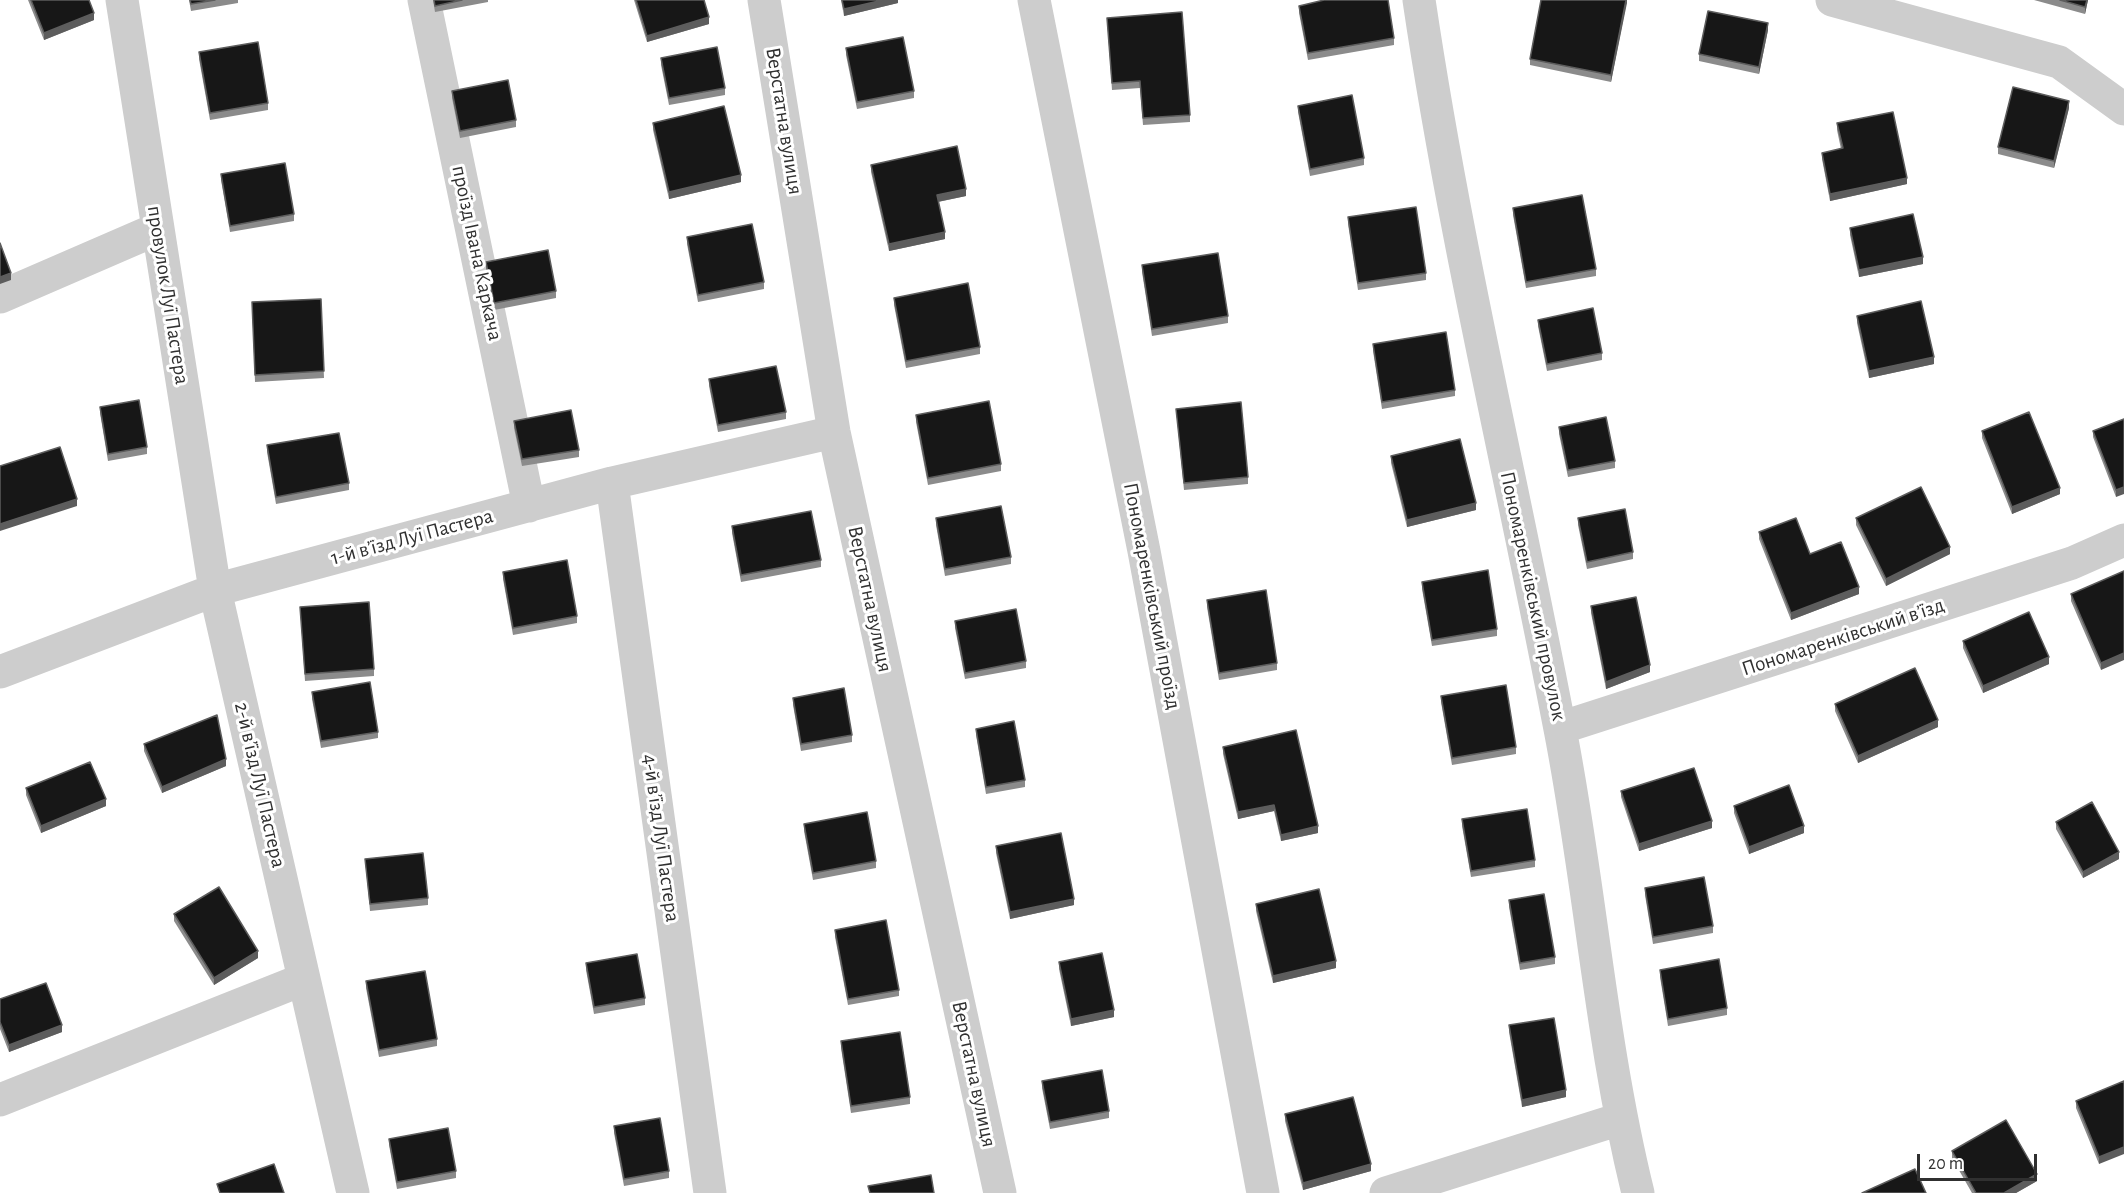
<!DOCTYPE html>
<html>
<head>
<meta charset="utf-8">
<style>
  body { margin:0 }
  #map { position:relative; width:2124px; height:1193px; overflow:hidden; background:#fff; font-family:"Alegreya Sans",sans-serif }
  canvas { display:block }
  .scale { position:absolute; left:1917px; top:1154px; width:120px; height:27px; box-sizing:border-box; border:3px solid #303030; border-top:0; padding-left:8px; font-size:18px; line-height:21px; white-space:nowrap; color:#303030; -webkit-text-stroke:4px #fff; paint-order:stroke }
</style>
</head>
<body>
<div id="map">
<canvas width="2124" height="1193"></canvas>
<div class="scale">20 m</div>
</div>
<script>
const context = document.querySelector('canvas').getContext('2d');
context.lineJoin = 'round';
function trace(path, color, width, dash) { context.strokeStyle = color; context.lineWidth = width; context.lineCap = dash ? 'butt' : 'round'; context.setLineDash(dash || []); context.stroke(path); }
function fillPath(path, color) { context.fillStyle = color; context.fill(path, 'evenodd'); }
function write(font, color, halo, rows, align = 'center') {
  context.font = font + ' "Alegreya Sans",sans-serif'; context.lineWidth = 6; context.setLineDash([]); context.textBaseline = 'middle'; context.strokeStyle = halo; context.fillStyle = color; for (const [text, x, y, turn = 0] of rows) {
    context.save(); context.translate(x, y); context.rotate((+turn || 0) * Math.PI / 180); context.textAlign = isNaN(turn) ? turn : align; if (halo) context.strokeText(text, 0, 0); context.fillText(text, 0, 0); context.restore();
  }
}
trace(new Path2D(`
  M122 0 215 590 353 1193
  M424 0 529 506
  M764 0 834 432 1000 1193
  M1034 0 1144 551 1263 1193
  M1419 0C1455 243 1513 483 1559 724 1590 880 1600 1039 1638 1193
  M1832 0 2059 62 2124 109
  M0 297 157 229
  M612 483 710 1193
  M0 672 215 590 612 483 834 432
  M1560 728 2072 563 2124 540
  M0 1100 304 979
  M1386 1193 1620 1119`), '#cdcdcd', 33);
fillPath(new Path2D(`
  M28 0H89L94 20 44 40Z
  M189 0H238V3L191 11Z
  M433 0H488V2L435 12Z
  M634 0H704L709 24 647 42Z
  M841 0H898V3L844 16Z
  M1627 0 1611 82 1530 65V59Z
  M2034 0H2088L2085 14Z
  M1299 6 1394 38V45L1308 60 1299 13Z
  M1107 18 1190 115V122L1143 125 1140 88 1112 90Z
  M1768 30 1759 74 1699 61V54Z
  M846 48 914 91V98L857 109 846 55Z
  M199 52 268 103V110L210 120 199 59Z
  M661 58 725 88V95L669 105 661 65Z
  M452 91 516 120V127L460 138 452 98Z
  M1298 106 1364 158V165L1310 176 1298 112Z
  M2069 108 2054 168 1998 154V147Z
  M653 123 741 182 669 199 653 130Z
  M1837 123 1907 184 1830 201 1822 159V153L1841 149 1837 130Z
  M871 165 966 196 938 202 945 239 889 251 871 172Z
  M221 174 294 214V221L230 232 221 180Z
  M1513 208 1596 269V276L1526 288 1513 215Z
  M1348 217 1426 273V280L1358 290 1348 224Z
  M1850 228 1923 264 1859 277 1850 235Z
  M687 237 764 282V289L698 302 687 244Z
  M486 262 556 291V298L494 310 486 269Z
  M1142 265 1228 316V323L1152 336 1142 272Z
  M894 298 980 347V354L906 368 894 305Z
  M321 299 324 378 255 382 252 302Z
  M1857 316 1934 364 1869 378 1857 323Z
  M1538 320 1602 353V360L1547 371 1538 326Z
  M1373 344 1455 390V396L1382 409 1373 351Z
  M709 379 786 412V419L718 432 709 386Z
  M100 407 147 447V454L108 461 100 413Z
  M1176 409 1248 477V484L1184 490Z
  M916 415 1001 464V471L928 485 916 422Z
  M2124 419 2116 497 2093 437V431Z
  M514 421 579 450V457L522 466 514 428Z
  M1559 427 1615 461V468L1568 477 1559 434Z
  M1982 431 2060 494 2012 514 1982 438Z
  M267 445 349 483V490L276 504 267 452Z
  M1391 456 1476 510 1407 527 1391 463Z
  M936 518 1011 557V564L945 576 936 525Z
  M1578 518 1633 552V559L1587 569 1578 525Z
  M1856 518 1950 554 1886 586 1856 525Z
  M732 526 821 560V567L741 582 732 533Z
  M1759 532 1810 554 1859 594 1791 620 1759 539Z
  M2124 571 2101 670 2071 601V594Z
  M503 572 577 616V623L513 635 503 579Z
  M1422 582 1497 629V636L1432 646 1422 589Z
  M1207 600 1277 663V670L1219 680 1207 607Z
  M1591 606 1650 672 1606 689 1591 613Z
  M300 607 374 669V676L305 681Z
  M955 621 1026 661V668L965 679 955 628Z
  M1963 641 2049 664 1983 693 1963 648Z
  M312 692 378 732V738L321 748 312 699Z
  M1441 696 1516 747V754L1452 765 1441 702Z
  M793 698 852 735V742L801 751 793 705Z
  M1835 704 1938 727 1858 763 1835 711Z
  M976 729 1025 780V787L986 794 976 735Z
  M144 744 226 766 162 793 144 751Z
  M1223 747 1318 833 1281 841 1274 811 1238 819 1223 754Z
  M26 788 106 806 41 833 26 795Z
  M1621 791 1712 828 1639 851 1621 797Z
  M1734 806 1804 833 1749 854 1734 813Z
  M1462 819 1535 860V867L1471 877 1462 826Z
  M2056 822 2119 859 2083 878 2056 829Z
  M804 824 876 861V868L813 880 804 831Z
  M996 846 1074 905 1010 919 996 853Z
  M365 859 428 898V905L370 911Z
  M1645 888 1713 926V933L1653 944 1645 895Z
  M1509 900 1555 957V964L1520 970 1509 907Z
  M1256 904 1336 968 1273 983 1256 911Z
  M174 914 258 958 214 985 174 921Z
  M835 930 899 990V996L848 1005 835 937Z
  M1059 962 1114 1017 1071 1026 1059 969Z
  M586 963 645 998V1005L594 1014 586 970Z
  M1660 970 1727 1008V1015L1668 1026 1660 977Z
  M366 981 437 1039V1046L379 1057 366 988Z
  M0 999 62 1032 9 1052 0 1029Z
  M1509 1025 1566 1097 1522 1107 1509 1032Z
  M841 1041 910 1097V1104L851 1113 841 1048Z
  M1042 1081 1109 1111V1118L1050 1129 1042 1088Z
  M2124 1081 2099 1164 2076 1108V1101Z
  M1285 1114 1371 1171 1303 1190 1285 1121Z
  M614 1126 669 1171V1178L624 1186 614 1133Z
  M389 1139 456 1171V1178L397 1189 389 1145Z
  M1952 1151 2037 1181 2016 1193H1972L1952 1158Z`), '#8b8b8b');
fillPath(new Path2D(`
  M883 0H898V3L844 16V9Z
  M1626 0H1627V3L1611 82V75Z
  M2087 0H2088L2085 14V7Z
  M94 13V20L44 40V33Z
  M709 17V24L647 42V36Z
  M1768 23V30L1759 74V67Z
  M2069 101V108L2054 168V161Z
  M741 175V182L669 199V192Z
  M1907 178V184L1830 201V194Z
  M966 189V196L937 202V195Z
  M945 232V239L889 251V244Z
  M1923 257V264L1859 277V270Z
  M11 273V280L0 284V277Z
  M1934 357V364L1869 378V371Z
  M2124 487V494L2116 497V490Z
  M2060 488V494L2012 514V507Z
  M77 499V506L0 531V524Z
  M1476 503V510L1407 527V520Z
  M1950 547V554L1886 586V579Z
  M1859 587V594L1791 620V613Z
  M2124 653V660L2101 670V663Z
  M2049 657V664L1983 693V686Z
  M1650 665V672L1606 689V682Z
  M1938 720V727L1858 763V756Z
  M226 759V766L162 793V787Z
  M106 799V806L41 833V826Z
  M1274 805V811L1238 819V812Z
  M1712 821V828L1639 851V844Z
  M1318 826V833L1281 841V835Z
  M1804 826V833L1749 854V847Z
  M2119 852V859L2083 878V872Z
  M1074 899V905L1010 919V912Z
  M258 951V958L214 985V978Z
  M1336 961V968L1273 983V976Z
  M1114 1010V1017L1071 1026V1019Z
  M62 1025V1032L9 1052V1045Z
  M1566 1090V1097L1522 1107V1100Z
  M2124 1147V1154L2099 1164V1157Z
  M1371 1164V1171L1303 1190V1183Z
  M2037 1174V1181L2016 1193H2004Z`), '#5d5d5d');
const building = new Path2D(`
  M31 0H89L94 13 44 33Z
  M190 0H215L191 4Z
  M434 0H462L435 6Z
  M636 0H704L709 17 647 36Z
  M842 0H883L844 9Z
  M1324 0H1388L1394 38 1308 53 1299 6Z
  M1541 0H1626L1611 75 1530 59Z
  M2060 0H2087L2085 7Z
  M1708 11 1768 23 1759 67 1699 54Z
  M1182 12 1190 115 1143 118 1140 81 1112 83 1107 18Z
  M903 37 914 91 857 102 846 48Z
  M258 42 268 103 210 113 199 52Z
  M717 47 725 88 669 98 661 58Z
  M508 80 516 120 460 131 452 91Z
  M2013 87 2069 101 2054 161 1998 147Z
  M1352 95 1364 158 1310 169 1298 106Z
  M724 106 741 175 669 192 653 123Z
  M1893 112 1907 178 1830 194 1822 153 1843 148 1837 123Z
  M957 146 966 189 937 195 945 232 889 244 871 165Z
  M285 163 294 214 230 226 221 174Z
  M1582 195 1596 269 1526 282 1513 208Z
  M1416 207 1426 273 1358 283 1348 217Z
  M1913 214 1923 257 1859 270 1850 228Z
  M752 224 764 282 698 295 687 237Z
  M0 243 11 273 0 277Z
  M548 250 556 291 494 303 486 262Z
  M1218 253 1228 316 1152 329 1142 265Z
  M968 283 980 347 906 361 894 298Z
  M321 299 324 371 255 375 252 302Z
  M1921 301 1934 357 1869 371 1857 316Z
  M1593 308 1602 353 1547 364 1538 320Z
  M1446 332 1455 390 1382 402 1373 344Z
  M776 366 786 412 718 425 709 379Z
  M139 400 147 447 108 454 100 407Z
  M989 401 1001 464 928 478 916 415Z
  M1241 402 1248 477 1184 483 1176 409Z
  M571 410 579 450 522 459 514 421Z
  M2029 412 2060 488 2012 507 1982 431Z
  M1606 417 1615 461 1568 470 1559 427Z
  M2124 419V487L2116 490 2093 431Z
  M339 433 349 483 276 497 267 445Z
  M1460 439 1476 503 1407 520 1391 456Z
  M60 447 77 499 0 524V466Z
  M1921 487 1950 547 1886 579 1856 518Z
  M1001 506 1011 557 945 569 936 518Z
  M1625 509 1633 552 1587 562 1578 518Z
  M811 511 821 560 741 575 732 526Z
  M1796 518 1810 554 1841 542 1859 587 1791 613 1759 532Z
  M567 560 577 616 513 628 503 572Z
  M1488 570 1497 629 1432 640 1422 582Z
  M2124 571V653L2101 663 2071 594Z
  M1266 590 1277 663 1219 673 1207 600Z
  M1636 597 1650 665 1606 682 1591 606Z
  M369 602 374 669 305 674 300 607Z
  M1016 609 1026 661 965 673 955 621Z
  M2029 612 2049 657 1983 686 1963 641Z
  M1915 668 1938 720 1858 756 1835 704Z
  M370 682 378 732 321 741 312 692Z
  M1506 685 1516 747 1452 758 1441 696Z
  M844 688 852 735 801 744 793 698Z
  M217 715 226 759 162 787 144 744Z
  M1014 721 1025 780 986 787 976 729Z
  M1296 730 1318 826 1281 835 1274 805 1238 812 1223 747Z
  M90 762 106 799 41 826 26 788Z
  M1694 768 1712 821 1639 844 1621 791Z
  M1789 785 1804 826 1749 847 1734 806Z
  M2092 802 2119 852 2083 872 2056 822Z
  M1527 809 1535 860 1471 871 1462 819Z
  M867 812 876 861 813 873 804 824Z
  M1061 833 1074 899 1010 912 996 846Z
  M423 853 428 898 370 904 365 859Z
  M1704 877 1713 926 1653 937 1645 888Z
  M219 887 258 951 214 978 174 914Z
  M1319 889 1336 961 1273 976 1256 904Z
  M1544 894 1555 957 1520 963 1509 900Z
  M886 920 899 990 848 999 835 930Z
  M1102 953 1114 1010 1071 1019 1059 962Z
  M637 954 645 998 594 1007 586 963Z
  M1719 959 1727 1008 1668 1019 1660 970Z
  M425 971 437 1039 379 1050 366 981Z
  M46 983 62 1025 9 1045 0 1022V999Z
  M1554 1018 1566 1090 1522 1100 1509 1025Z
  M900 1032 910 1097 851 1106 841 1041Z
  M1102 1070 1109 1111 1050 1122 1042 1081Z
  M2124 1081V1147L2099 1157 2076 1101Z
  M1353 1097 1371 1164 1303 1183 1285 1114Z
  M660 1118 669 1171 624 1179 614 1126Z
  M2006 1120 2037 1174 2004 1193H1976L1952 1151Z
  M448 1128 456 1171 397 1182 389 1139Z
  M274 1164 284 1193H220L217 1184Z
  M1915 1169 1926 1193H1862Z
  M931 1175 934 1193H870L868 1186Z`);
fillPath(building, '#171717');
trace(building, '#5d5d5d', 1.5);
write('21px', '#303030', '#fff', [
  ["Верстатна вулиця",784,121,81],
  ["проїзд Івана Каркача",477,253,78],
  ["провулок Луї Пастера",168,295,81],
  ["1-й в’їзд Луї Пастера",412,537,-15],
  ["Пономаренківський проїзд",1152,596,79],
  ["Пономаренківський провулок",1533,596,78],
  ["Верстатна вулиця",870,599,78],
  ["Пономаренківський в’їзд",1843,637,-18],
  ["2-й в’їзд Луї Пастера",260,785,77],
  ["4-й в’їзд Луї Пастера",661,838,82],
  ["Верстатна вулиця",974,1074,78]
]);
</script>
</body>
</html>
